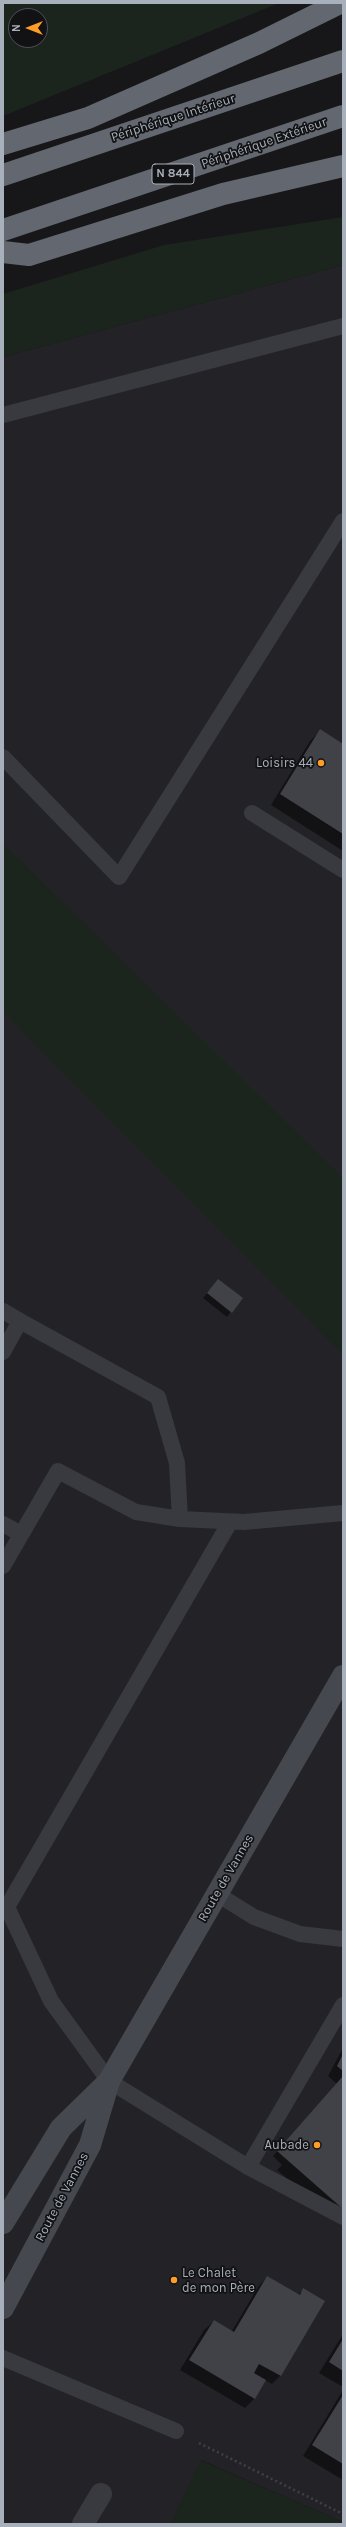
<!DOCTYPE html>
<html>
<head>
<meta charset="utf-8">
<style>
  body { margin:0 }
  #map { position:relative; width:346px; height:2527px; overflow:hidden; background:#171719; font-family:Karla,sans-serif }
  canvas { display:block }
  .frame { position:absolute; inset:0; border:4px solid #a8b0bb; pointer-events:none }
  .north { position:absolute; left:8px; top:8px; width:40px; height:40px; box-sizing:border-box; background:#121214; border:1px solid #4e5157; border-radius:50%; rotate:270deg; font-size:11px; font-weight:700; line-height:16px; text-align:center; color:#a8b0bb }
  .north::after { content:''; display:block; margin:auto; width:14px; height:18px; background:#ff9d29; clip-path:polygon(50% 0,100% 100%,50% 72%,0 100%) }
</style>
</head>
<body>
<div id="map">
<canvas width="346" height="2527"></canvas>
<div class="frame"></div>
<div class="north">N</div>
</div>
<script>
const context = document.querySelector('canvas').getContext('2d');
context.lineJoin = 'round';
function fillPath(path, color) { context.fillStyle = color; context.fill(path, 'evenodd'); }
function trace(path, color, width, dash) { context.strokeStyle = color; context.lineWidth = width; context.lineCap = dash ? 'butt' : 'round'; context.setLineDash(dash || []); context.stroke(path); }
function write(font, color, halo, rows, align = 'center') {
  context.font = font + ' Karla,sans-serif'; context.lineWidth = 3.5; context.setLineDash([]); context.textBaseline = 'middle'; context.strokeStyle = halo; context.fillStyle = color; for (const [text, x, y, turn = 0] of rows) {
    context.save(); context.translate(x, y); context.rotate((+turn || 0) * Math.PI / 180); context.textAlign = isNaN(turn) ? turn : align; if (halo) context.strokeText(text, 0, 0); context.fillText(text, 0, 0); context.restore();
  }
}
fillPath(new Path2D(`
  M343 265V2522L201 2460 171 2524H3V357Z`), '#232327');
fillPath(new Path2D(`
  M3 3H279L3 116ZM16 16H40V40H16Z
  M343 217V265L3 357V294L164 245Z
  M3 843 343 1178V1355L3 1012Z
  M200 2460 343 2522V2524H171Z`), '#1c251d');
fillPath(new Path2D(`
  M320 731 343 745V851L271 805 310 741Z
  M218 1280 241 1298 227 1317 203 1298Z
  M343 2048V2226L277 2170 282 2165 273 2156 337 2084 328 2076Z
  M267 2277 298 2295 303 2290 323 2301 280 2376 272 2384 265 2380 254 2399 245 2408 180 2370 204 2330 214 2321 232 2331 258 2287Z
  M343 2334V2387L319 2373Z
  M343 2390V2480L303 2456Z`), '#0007');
fillPath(new Path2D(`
  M320 729 343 744V834L280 794Z
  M218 1279 243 1298 232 1313 207 1293Z
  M343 2054V2071L337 2066Z
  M343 2076V2209L277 2151Z
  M267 2276 300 2295 303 2288 325 2301 281 2376 259 2364 254 2373 266 2380 255 2399 189 2360 214 2320 234 2332Z
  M343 2339V2371L329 2362Z
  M343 2395V2464L312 2445Z`), '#414247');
trace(new Path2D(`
  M199 2443 343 2514`), '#3d4146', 2.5, [2, 3]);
trace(new Path2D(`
  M3 415 343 326
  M3 757 119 877 343 521
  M252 813 343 870
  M3 1311 20 1321
  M3 1352 20 1321 158 1397 177 1463 180 1519
  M3 1524 21 1534
  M3 1566 58 1471 136 1512 180 1519 244 1522 343 1513
  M217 1894 254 1917 300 1934 343 1939
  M3 1904 7 1907 51 2001 109 2081 248 2167 343 2005
  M7 1907 230 1522
  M248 2167 343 2217
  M3 2358 176 2431`), '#383a3f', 16);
trace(new Path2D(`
  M83 2524 101 2494`), '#383a3f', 22);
trace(new Path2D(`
  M3 2223 61 2128 107 2083
  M3 2308 90 2145 109 2081 343 1676`), '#45494f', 22);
trace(new Path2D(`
  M3 144 88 118 259 43 340 3
  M3 175 343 61
  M3 230 343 116
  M3 252 29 255 223 194 343 166`), '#636870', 22);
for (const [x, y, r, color] of [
  [321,763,4,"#ff9d29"],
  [317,2145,4,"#ff9d29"],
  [174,2280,4,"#ff9d29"]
]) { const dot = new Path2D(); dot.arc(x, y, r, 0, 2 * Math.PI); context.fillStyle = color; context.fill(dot); trace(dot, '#121214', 1.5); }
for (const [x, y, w] of [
  [173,174,42]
]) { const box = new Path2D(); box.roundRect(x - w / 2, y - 10, w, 20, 3); context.fillStyle = '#121214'; context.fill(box); trace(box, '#a8b0bb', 1); }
write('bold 12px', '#a8b0bb', null, [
  ["N 844",173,174]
]);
write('13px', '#a8b0bb', '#121214', [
  ["Périphérique Intérieur",173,118,-18],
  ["Périphérique Extérieur",264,143,-19],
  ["Route de Vannes",226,1878,-60],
  ["Route de Vannes",62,2197,-62]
]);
write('13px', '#a8b0bb', '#121214', [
  ["Loisirs 44",313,763],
  ["Aubade",309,2145],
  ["Le Chalet",182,2273,"left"],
  ["de mon Père",182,2288,"left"]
], 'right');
</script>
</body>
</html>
